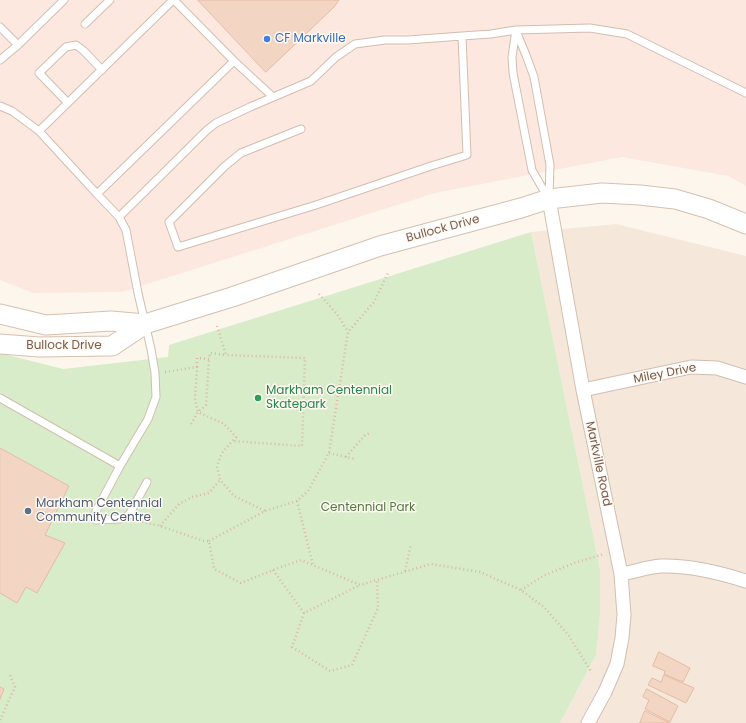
<!DOCTYPE html>
<html>
<head>
<meta charset="utf-8">
<style>
  body { margin:0 }
  canvas { display:block; background:#fdf6ec }
</style>
</head>
<body>
<canvas width="746" height="723"></canvas>
<script>
const context = document.querySelector('canvas').getContext('2d');
context.lineJoin = 'round';
function fillPath(path, color) { context.fillStyle = color; context.fill(path, 'evenodd'); }
function trace(path, color, width, dash) { context.strokeStyle = color; context.lineWidth = width; context.lineCap = dash ? 'butt' : 'round'; context.setLineDash(dash || []); context.stroke(path); }
function write(font, color, halo, rows, align = 'center') {
  context.font = font + ' Poppins,sans-serif'; context.lineWidth = 3; context.setLineDash([]); context.textBaseline = 'middle'; context.strokeStyle = halo; context.fillStyle = color; for (const [text, x, y, turn = 0] of rows) {
    context.save(); context.translate(x, y); context.rotate((+turn || 0) * Math.PI / 180); context.textAlign = isNaN(turn) ? turn : align; if (halo) context.strokeText(text, 0, 0); context.fillText(text, 0, 0); context.restore();
  }
}
fillPath(new Path2D(`
  M616 224 746 256V723H560L596 655 600 569 531 232Z`), '#f5e8da');
fillPath(new Path2D(`
  M0 0H746V186L728 176 622 157 435 193 122 292 33 293 0 280Z`), '#fde8e0');
fillPath(new Path2D(`
  M531 232 600 569V612L596 655 560 723H0V353L63 369 168 357 169 345Z`), '#d8ecc9');
const building = new Path2D(`
  M198 0H339L334 7 266 72Z
  M0 448 69 486 45 535 65 543 37 593 26 587 17 603 0 593Z
  M659 652 690 668 683 682 664 674 665 671 653 666Z
  M664 675 694 688 686 703 648 685 652 678 661 682Z
  M0 687 4 689 0 699Z
  M647 689 678 706 670 722 645 709 649 700 643 697Z
  M645 711 670 723H640Z`);
fillPath(building, '#f3d5c3');
trace(building, '#e6bba3', 1);
const lane = new Path2D(`
  M85 24 110 0
  M0 27 18 45
  M516 30 512 57 513 73 532 170 548 198
  M516 31 526 55 534 77 550 165 549 199
  M0 60 18 45 64 0
  M234 61 273 97
  M68 103 39 73 66 47 76 45 84 51 102 70
  M0 106 12 111 39 131
  M301 129 241 153 225 166 169 222 178 247 316 205 431 166 467 155 462 36
  M97 194 39 131 173 0
  M119 217 97 194 234 61 174 0
  M0 398 120 466
  M147 482 129 515 120 519 96 520V511L120 466 148 419 156 397 155 373 151 349 138 293 126 230 119 217 207 130 216 123 250 107 311 81 336 57 355 44 385 40H408L462 36 491 34 516 30 590 28 627 34 746 93`);
const street = new Path2D(`
  M549 199 583 390 621 574 624 615 622 638 617 664 605 692 588 723
  M583 390 691 367 717 368 746 377
  M621 574C634 572 647 567 661 566 690 565 718 572 746 581`);
const secondary = new Path2D(`
  M0 314 46 325 111 321 145 324
  M0 344 39 347 112 346 145 324 232 297 380 246 521 208 549 199 602 193 640 195 675 199 709 209 746 224`);
trace(lane, '#d1beb0', 9);
trace(street, '#d1beb0', 15);
trace(secondary, '#d6c0b0', 21);
trace(new Path2D(`
  M319 294 337 314 348 332
  M217 326 226 355 305 358 302 446 232 441
  M197 367V358L209 359 210 353 226 355
  M165 372 197 367 195 400 198 412 224 424 236 437 222 453 217 466 220 480 234 496 265 511
  M191 424 198 412 206 405 209 359
  M329 453 355 459
  M346 457 365 435 370 433
  M297 501 313 565
  M138 521 160 526 204 541H209L214 569 241 583 273 570 301 560 360 585 431 564 480 572 521 590 545 608 569 636 592 673
  M160 526 179 504 192 497 209 493 220 480
  M209 541 265 511 297 501 308 491 329 453 348 332 374 302 388 273
  M273 570 304 613 360 585
  M405 571 411 544
  M521 590 543 576 574 563 604 554
  M304 613 292 647 330 671 352 665 378 608 377 580
  M0 720 15 687 9 673`), '#d9b8a5', 2.5, [1, 3]);
trace(lane, '#fff', 7);
trace(street, '#fff', 13);
trace(secondary, '#fff', 19);
for (const [x, y, r, color] of [
  [267,39,4,"#3f7fe0"],
  [258,398,4,"#2e9e5b"],
  [28,511,4,"#5c6f8a"]
]) { const dot = new Path2D(); dot.arc(x, y, r, 0, 2 * Math.PI); context.fillStyle = color; context.fill(dot); trace(dot, '#fffaf3', 1.5); }
write('12px', '#366cbe', '#fffaf3', [
  ["CF Markville",275,39]
], 'left');
write('12px', '#7a5c4d', '#fffaf3', [
  ["Bullock Drive",443,229,-15],
  ["Bullock Drive",64,346],
  ["Miley Drive",665,374,-11],
  ["Markville Road",598,464,78]
]);
write('12px', '#27864d', '#fffaf3', [
  ["Markham Centennial",266,391],
  ["Skatepark",266,405]
], 'left');
write('12px', '#4e5e75', '#fffaf3', [
  ["Markham Centennial",36,504],
  ["Community Centre",36,518]
], 'left');
write('12px', '#537a41', '#fffaf3', [
  ["Centennial Park",368,508]
]);
</script>
</body>
</html>
